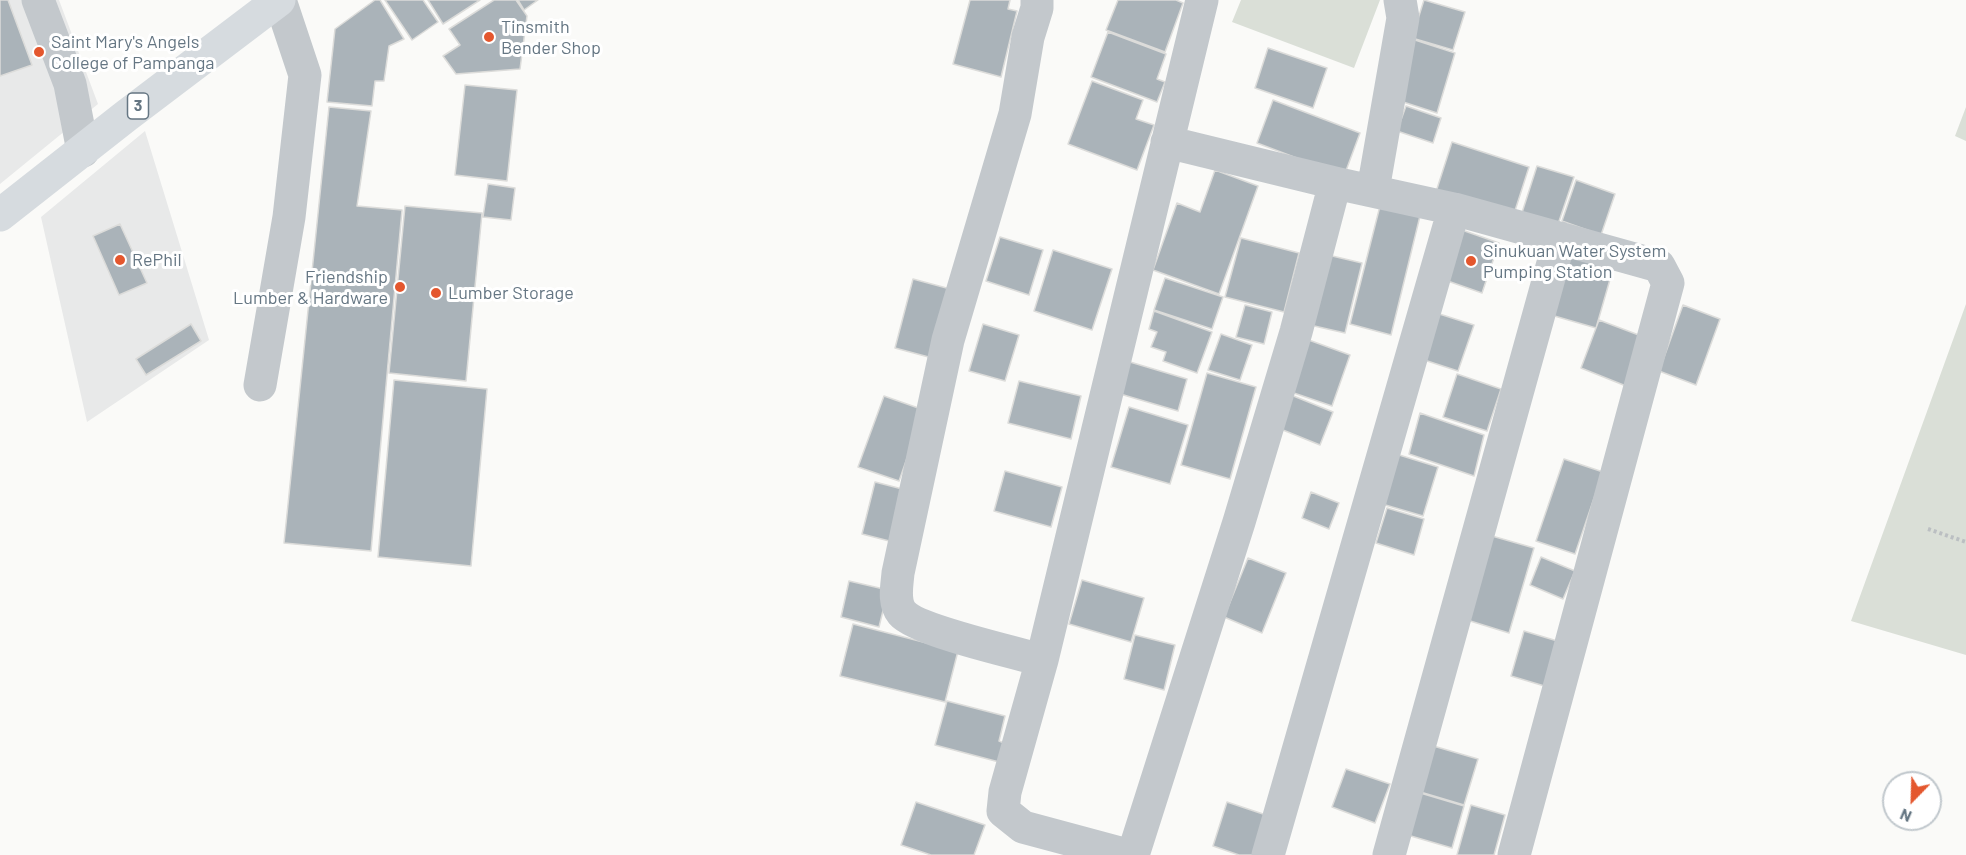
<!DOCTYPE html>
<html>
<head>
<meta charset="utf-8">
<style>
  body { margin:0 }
  #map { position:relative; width:1966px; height:855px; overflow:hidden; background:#fafaf8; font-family:Barlow,sans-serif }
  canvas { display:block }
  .north { position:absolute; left:1882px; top:771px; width:60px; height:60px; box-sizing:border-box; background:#fff; border:2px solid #c1c8cd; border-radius:50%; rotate:203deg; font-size:16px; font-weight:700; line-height:24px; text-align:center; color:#657683 }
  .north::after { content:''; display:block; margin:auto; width:21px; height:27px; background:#e4572e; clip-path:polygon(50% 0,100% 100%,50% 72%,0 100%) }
</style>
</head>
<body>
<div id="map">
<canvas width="1966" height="855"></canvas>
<div class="north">N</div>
</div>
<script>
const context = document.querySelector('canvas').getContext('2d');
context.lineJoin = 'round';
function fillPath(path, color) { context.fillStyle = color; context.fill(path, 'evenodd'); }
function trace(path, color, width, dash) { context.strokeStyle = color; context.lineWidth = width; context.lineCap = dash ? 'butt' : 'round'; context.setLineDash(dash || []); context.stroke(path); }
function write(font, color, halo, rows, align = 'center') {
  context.font = font + ' Barlow,sans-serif'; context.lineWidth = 6; context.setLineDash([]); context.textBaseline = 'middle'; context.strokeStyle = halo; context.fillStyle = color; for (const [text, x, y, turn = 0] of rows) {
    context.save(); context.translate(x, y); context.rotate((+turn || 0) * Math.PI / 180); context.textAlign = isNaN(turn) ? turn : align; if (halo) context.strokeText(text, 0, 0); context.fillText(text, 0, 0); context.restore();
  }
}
fillPath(new Path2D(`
  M0 0H59L98 104 0 184Z
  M145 131 209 340 87 422 41 217Z`), '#e8e9e9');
fillPath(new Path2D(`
  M1241 0H1380L1354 68 1232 22Z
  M1966 107V141L1955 136Z
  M1966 304V655L1851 621Z`), '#dadfd7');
const building = new Path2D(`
  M0 0H8L32 65 0 76Z
  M375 0H380L404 39 389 46 384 81H375L372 106 327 102 335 29Z
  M385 0H423L438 22 412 40Z
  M428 0H480L443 24Z
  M494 0H516L527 16 520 69 456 74 443 56 460 45 449 29Z
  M518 0H538L524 10Z
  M970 0H1010L1008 9 1017 11 1001 77 953 64Z
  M1118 0H1176L1183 3 1165 52 1106 30Z
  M1424 0 1465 12 1453 50 1412 38Z
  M1108 32 1166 54 1157 79 1165 82 1157 102 1091 77Z
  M1412 39 1455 53 1437 113 1394 99Z
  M1268 48 1327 68 1313 108 1255 88Z
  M1092 81 1143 100 1136 119 1154 125 1137 170 1068 144Z
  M465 85 517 90 507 181 455 175Z
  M1273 100 1360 133 1344 176 1257 143Z
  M1406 106 1441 118 1433 143 1397 131Z
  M329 107 371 111 357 206 402 210 371 551 284 543Z
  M1452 142 1529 167 1512 220 1435 195Z
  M1537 166 1574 177 1555 233 1519 222Z
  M1215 170 1258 186 1219 294 1153 270 1177 203 1200 212Z
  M1576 180 1615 194 1601 235 1562 221Z
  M488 184 515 188 511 220 483 217Z
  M405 206 482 213 466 381 389 373Z
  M1380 206 1420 216 1391 335 1350 324Z
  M120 224 147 283 119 295 93 236Z
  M1459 229 1499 243 1482 293 1442 279Z
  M1000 237 1043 250 1029 295 986 281Z
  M1241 238 1299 253 1284 312 1225 297Z
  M1053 250 1112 269 1092 330 1034 311Z
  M1328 255 1362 263 1345 333 1310 325Z
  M1567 256 1613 269 1596 328 1551 315Z
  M1165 278 1223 297 1212 329 1154 310Z
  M913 279 954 290 936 359 895 348Z
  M1245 305 1272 312 1264 344 1236 337Z
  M1683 305 1720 319 1696 385 1659 371Z
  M1154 311 1212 332 1197 373 1163 361 1166 352 1151 347 1157 332 1149 329Z
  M1430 311 1474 325 1458 371 1415 357Z
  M1599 320 1644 337 1626 386 1581 368Z
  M191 324 201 341 146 375 136 359Z
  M983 324 1019 335 1005 381 969 371Z
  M1221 334 1252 345 1240 380 1208 370Z
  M1306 339 1350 355 1332 406 1288 391Z
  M1120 359 1187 379 1178 411 1110 391Z
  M1207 373 1256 387 1230 479 1181 465Z
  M1457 374 1501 389 1487 431 1443 417Z
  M394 380 487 389 471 566 378 557Z
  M1019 381 1081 396 1071 439 1008 423Z
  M1291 395 1333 412 1320 445 1278 428Z
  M884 396 924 410 899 481 858 467Z
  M1129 407 1188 425 1170 484 1111 467Z
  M1420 413 1484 435 1474 476 1409 454Z
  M1396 454 1438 467 1423 516 1382 504Z
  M1564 459 1603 472 1575 554 1536 541Z
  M1005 471 1062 487 1051 527 994 511Z
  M875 482 910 491 897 543 862 534Z
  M1311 492 1339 503 1329 529 1302 518Z
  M1387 508 1424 519 1414 555 1376 543Z
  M1492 536 1534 548 1509 633 1467 620Z
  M1541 557 1575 571 1563 599 1530 585Z
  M1248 558 1286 573 1262 633 1224 617Z
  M1082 580 1144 598 1131 642 1069 624Z
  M849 581 888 590 879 627 841 617Z
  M853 624 958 651 945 702 840 676Z
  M1524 631 1564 643 1551 688 1511 676Z
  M1135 635 1175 645 1164 690 1124 679Z
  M947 701 1005 716 999 741 1004 743 999 762 935 745Z
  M1430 745 1478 759 1464 805 1417 791Z
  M1346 769 1390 784 1375 823 1332 807Z
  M1417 792 1464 806 1452 848 1404 834Z
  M916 802 985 825 974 855H931L901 845Z
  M1227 802 1266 815 1253 855H1239L1213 846Z
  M1471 805 1505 815 1494 855H1457Z`);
fillPath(building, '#aab3b9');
trace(building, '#dcdcda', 1.5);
trace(new Path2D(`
  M1928 529 1966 542`), '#bbbfc2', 4, [3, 3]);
trace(new Path2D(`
  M38 0 70 84 83 151
  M1037 0V8L1028 37 1015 114 948 340 898 573C897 586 893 602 902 613 916 630 1016 653 1042 660
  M1167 142 1335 183 1454 209 1659 266 1668 283 1514 855
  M1373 190 1403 18 1400 0
  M260 385 289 217 305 75 280 0
  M1127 855 1023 827 1003 811 1005 792 1042 660 1202 0
  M1133 855 1239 522 1296 332 1335 183
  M1268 855 1454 209
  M1389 855 1560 238`), '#c3c8cc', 33);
trace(new Path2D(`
  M0 215 126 116 279 0`), '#d6dbdf', 33);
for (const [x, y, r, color] of [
  [489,37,6,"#e4572e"],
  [39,52,6,"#e4572e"],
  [120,260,6,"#e4572e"],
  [1471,261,6,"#e4572e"],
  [400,287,6,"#e4572e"],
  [436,293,6,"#e4572e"]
]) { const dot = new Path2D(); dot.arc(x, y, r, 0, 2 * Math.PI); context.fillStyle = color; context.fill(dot); trace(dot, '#fff', 2); }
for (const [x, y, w] of [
  [138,106,21]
]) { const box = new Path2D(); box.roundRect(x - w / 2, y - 13, w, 26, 4.5); context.fillStyle = '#fff'; context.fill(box); trace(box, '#657683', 1.5); }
write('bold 16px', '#657683', null, [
  ["3",138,106]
]);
write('18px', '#657683', '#fff', [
  ["Tinsmith",501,27],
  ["Bender Shop",501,48],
  ["Saint Mary's Angels",51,42],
  ["College of Pampanga",51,63],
  ["Sinukuan Water System",1483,251],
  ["Pumping Station",1483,272],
  ["RePhil",132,260],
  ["Friendship",388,277,"right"],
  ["Lumber & Hardware",388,298,"right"],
  ["Lumber Storage",448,293]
], 'left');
</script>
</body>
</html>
